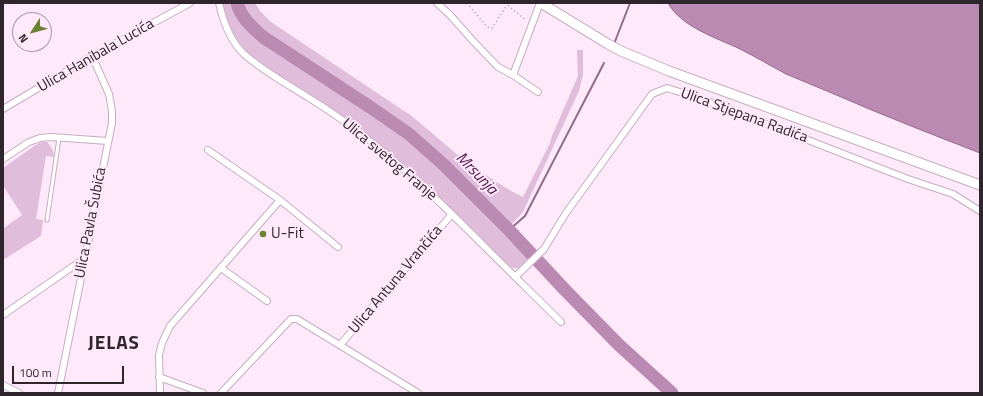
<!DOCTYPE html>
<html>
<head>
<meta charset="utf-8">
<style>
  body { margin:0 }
  #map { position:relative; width:983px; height:396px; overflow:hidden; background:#fee9fa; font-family:"Titillium Web",sans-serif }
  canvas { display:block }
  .frame { position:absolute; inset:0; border:4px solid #2e252d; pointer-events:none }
  .north { position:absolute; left:12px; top:12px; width:40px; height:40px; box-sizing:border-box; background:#fee9fa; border:1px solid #ab9ba8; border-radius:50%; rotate:234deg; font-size:11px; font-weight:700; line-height:16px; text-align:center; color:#2e252d }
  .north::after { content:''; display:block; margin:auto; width:14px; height:18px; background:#6d8132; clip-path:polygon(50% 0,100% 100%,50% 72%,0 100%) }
  .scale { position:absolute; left:12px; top:366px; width:112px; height:18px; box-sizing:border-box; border:2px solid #2e252d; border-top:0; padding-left:5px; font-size:12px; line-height:14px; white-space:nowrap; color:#2e252d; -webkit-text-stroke:3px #fee9fa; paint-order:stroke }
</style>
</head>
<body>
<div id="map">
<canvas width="983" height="396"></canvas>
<div class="frame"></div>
<div class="north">N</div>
<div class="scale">100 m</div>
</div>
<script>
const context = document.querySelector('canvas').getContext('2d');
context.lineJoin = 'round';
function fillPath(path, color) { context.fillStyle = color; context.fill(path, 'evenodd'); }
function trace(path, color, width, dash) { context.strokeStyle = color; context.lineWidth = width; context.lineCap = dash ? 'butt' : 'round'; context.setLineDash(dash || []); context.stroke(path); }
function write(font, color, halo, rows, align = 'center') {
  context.font = font + ' "Titillium Web",sans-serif'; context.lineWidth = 4; context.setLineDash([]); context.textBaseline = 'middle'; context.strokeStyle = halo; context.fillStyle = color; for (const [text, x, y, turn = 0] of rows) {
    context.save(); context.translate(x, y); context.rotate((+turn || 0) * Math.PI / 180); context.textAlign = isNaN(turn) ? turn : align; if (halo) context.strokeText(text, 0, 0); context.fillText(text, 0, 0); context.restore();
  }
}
fillPath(new Path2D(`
  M222 3H232L237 15 243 25 256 39 344 96 402 135 439 168 528 258C522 265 520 271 510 267 495 255 482 240 469 227 439 197 409 167 375 141 349 120 321 102 293 84 279 75 259 64 248 53 234 40 227 22 222 3Z
  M242 3H255L260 11 271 22 413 117 467 163 511 191 523 197 550 143 552 136 578 76 577 50H583V74L579 91 523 212 510 226 484 198 429 144 410 130 395 118 275 39C259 27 251 21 242 3Z
  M42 142H47C51 147 54 151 54 157L46 156 36 219 43 220 41 236 3 260V227L4 228 22 215 4 187H3V168L37 144Z`), '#e0bdda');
const water = new Path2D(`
  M668 3H980V153C931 134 882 115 834 94 818 87 802 81 786 74 771 66 756 57 740 49 717 38 681 27 668 3Z`);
fillPath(water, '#bb8ab3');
trace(water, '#916c8b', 1);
trace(new Path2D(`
  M614 44 630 3
  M509 230 525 216 604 63`), '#916c8b', 2);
trace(new Path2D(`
  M237 3C241 18 252 27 263 37L370 107 409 134 444 165 509 230 566 291 619 345 672 393`), '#bb8ab3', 13);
const lane = new Path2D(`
  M47 220 59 138`);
const street = new Path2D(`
  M219 3C223 21 230 41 244 54 263 71 287 84 309 98 332 112 354 128 375 145 416 178 453 215 490 252 514 276 538 299 561 322
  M437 3 450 15 474 42 498 67 513 75 540 3
  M513 75 538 92
  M3 109 92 56 190 3
  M208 150 280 200 338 247
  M3 159 29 142 40 138 51 137 108 141
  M221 268 267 301
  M515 277 544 249 566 213 652 94 667 88 705 100 908 179 953 194 980 211
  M3 315 85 258
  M340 345 452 214
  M159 377 203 393
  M3 385 19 393
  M58 393 112 123V111L109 94 92 56
  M160 393 159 355 162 343 170 326 280 200
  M221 393 291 319H297L418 393`);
const secondary = new Path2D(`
  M541 3 608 44 621 51 669 71 980 185`);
trace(lane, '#c6aec1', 5);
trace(street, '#c6aec1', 8);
trace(secondary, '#c6aec1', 11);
trace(new Path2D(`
  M467 3 487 27 492 28 507 5
  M505 3 526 20`), '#a595a3', 1.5, [1, 3]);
trace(lane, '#fff', 3);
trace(street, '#fff', 6);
trace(secondary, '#fff', 9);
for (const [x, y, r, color] of [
  [263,234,4,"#6d8132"]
]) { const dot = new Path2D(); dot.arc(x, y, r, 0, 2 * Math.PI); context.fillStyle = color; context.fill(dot); trace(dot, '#fee9fa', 1.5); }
write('15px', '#2e252d', '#fee9fa', [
  ["Ulica Hanibala Lucića",96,56,-30],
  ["Ulica Stjepana Radića",744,116,20],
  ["Ulica svetog Franje",389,160,40],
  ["Ulica Pavla Šubića",91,223,-79],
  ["Ulica Antuna Vrančića",396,280,-50]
]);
write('15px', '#2e252d', '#fee9fa', [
  ["U-Fit",271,234]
], 'left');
write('italic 16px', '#50144a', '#fee9fa', [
  ["Mrsunja",476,174,46]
]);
context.letterSpacing = '1px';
write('bold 19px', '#2e252d', '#fee9fa', [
  ["JELAS",114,344]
]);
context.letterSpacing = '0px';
</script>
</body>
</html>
